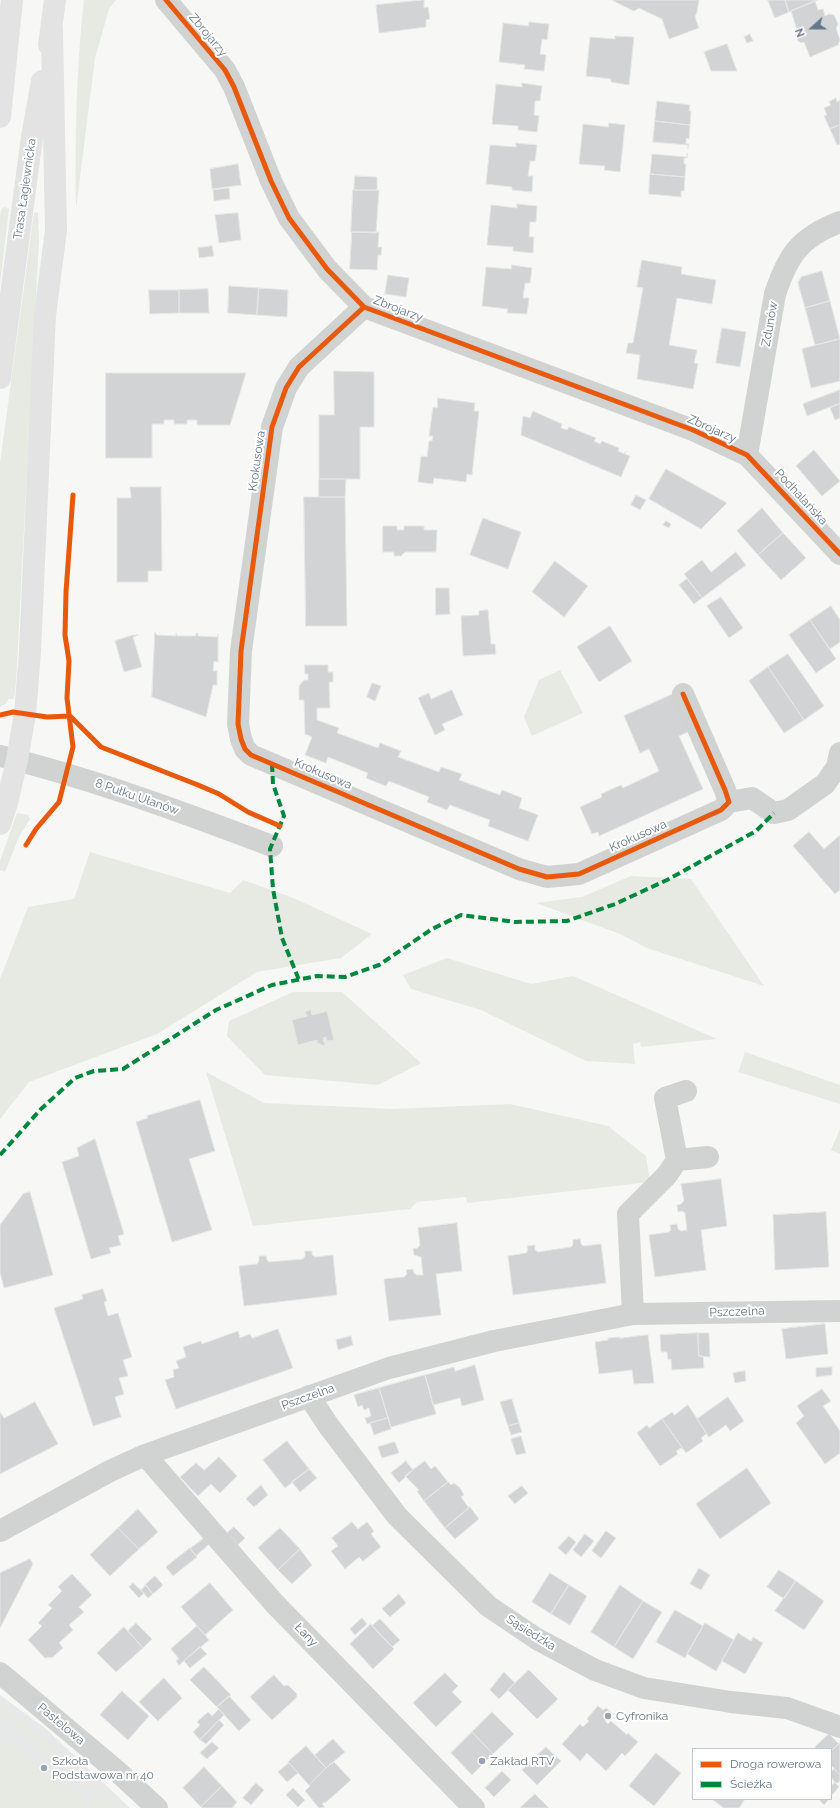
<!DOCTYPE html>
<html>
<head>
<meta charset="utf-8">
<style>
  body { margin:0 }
  #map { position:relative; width:840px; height:1808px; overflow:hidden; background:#f7f7f5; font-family:Raleway,sans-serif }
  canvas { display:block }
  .legend { position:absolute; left:692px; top:1748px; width:140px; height:52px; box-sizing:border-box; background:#fff; border:1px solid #c1c8d0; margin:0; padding:5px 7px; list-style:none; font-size:12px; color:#647689 }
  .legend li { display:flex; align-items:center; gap:8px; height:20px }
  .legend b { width:20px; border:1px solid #c1c8d0 }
  .north { position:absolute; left:792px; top:8px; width:40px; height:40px; -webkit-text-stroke:3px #fff; paint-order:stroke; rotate:249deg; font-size:11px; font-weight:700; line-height:16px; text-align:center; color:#647689 }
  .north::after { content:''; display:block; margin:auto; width:14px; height:18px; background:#647689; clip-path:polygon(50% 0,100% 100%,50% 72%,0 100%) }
</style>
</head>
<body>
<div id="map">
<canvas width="840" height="1808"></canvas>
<ul class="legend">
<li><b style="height:5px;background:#e8590c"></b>Droga rowerowa</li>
<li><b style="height:5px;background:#00873e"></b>Ścieżka</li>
</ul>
<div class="north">N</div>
</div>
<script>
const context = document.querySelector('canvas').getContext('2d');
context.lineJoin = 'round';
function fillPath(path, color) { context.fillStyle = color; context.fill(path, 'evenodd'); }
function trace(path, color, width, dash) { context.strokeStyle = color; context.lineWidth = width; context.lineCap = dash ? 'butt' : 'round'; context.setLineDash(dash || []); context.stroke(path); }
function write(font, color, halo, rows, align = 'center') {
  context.font = font + ' Raleway,sans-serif'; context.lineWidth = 4; context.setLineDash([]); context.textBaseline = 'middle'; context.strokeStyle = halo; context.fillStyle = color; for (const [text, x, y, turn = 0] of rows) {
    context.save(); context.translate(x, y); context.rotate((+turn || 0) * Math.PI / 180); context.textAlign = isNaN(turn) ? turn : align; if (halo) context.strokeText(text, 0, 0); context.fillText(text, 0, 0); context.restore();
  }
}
fillPath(new Path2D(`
  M0 1695 45 1728 130 1808H0Z`), '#e7e9e8');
fillPath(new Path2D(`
  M84 0H116L109 9 95 58 76 209C75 139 76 70 84 0Z
  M5 207 9 209 0 284V218L1 209Z
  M36 212 38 213 39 240 16 682 14 699H8L7 703 0 707V463L34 213Z
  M560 670 583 713 532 736 524 717 539 680Z
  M17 813 28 815 30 819 19 837 5 872 0 870V861Z
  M90 852 230 893 243 880 291 897 372 934 341 958 257 972 157 1034 29 1082 0 1119V979L28 907 74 899Z
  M631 876 691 879 764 986 647 948 620 934 536 903 582 897Z
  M447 958 531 984 573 976 717 1039 641 1047 640 1042 633 1044 635 1064 586 1061 481 1010 411 989 403 975Z
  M293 992H342L421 1063 378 1085 265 1075 227 1036 229 1021Z
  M745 1052 840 1085V1104L738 1072Z
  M206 1072 264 1103 393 1109 510 1104 608 1126 646 1156 650 1182 467 1203 466 1197 417 1202 410 1209 253 1226Z
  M840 1129V1154L831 1150Z
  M0 1703 124 1808H86L99 1792 0 1714Z
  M0 1735 87 1805 85 1808H0Z`), '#e6eae3');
const building = new Path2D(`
  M424 0V8L428 7 430 19 426 20V27L379 33 376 5Z
  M612 0H699L697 12 695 17 699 28 669 39 662 19 639 8 634 11Z
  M768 0H785L789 12 775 18Z
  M785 0H818L789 12Z
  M815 1 818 10 823 9 825 16 829 14 834 15 838 24 836 28 840 40 838 45 810 57 804 42 801 43 798 41 795 33 797 30 791 11Z
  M529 22 549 24 547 40 542 39 540 54 546 55 544 71 524 69 525 65 499 62 503 23 528 26Z
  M750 34 753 41 747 43 744 37Z
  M615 36 634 37 629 85 611 82V79L586 76 590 37 615 39Z
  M727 44 737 71H711L704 52Z
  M522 83 542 86 540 101H535L534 115 539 116 537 132 518 130V126L492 124 496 84 522 87Z
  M836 98 837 102 840 100V125L830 129 824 116 827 115 824 108 831 105 829 102Z
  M657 101 690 105 689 111H691L690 125 655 121Z
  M655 121 690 125 689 139 686 138V144H689L688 149V145L653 142Z
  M609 123 625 125 620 172 604 170 605 166 579 164 583 124 608 127Z
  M840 125V144L837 145 830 129Z
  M516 143 537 145 535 161H530L528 176H533L532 192 512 190V187L486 184 490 145 516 147Z
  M687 153V158H684V164H686L685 177 650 174 652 154 687 157Z
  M238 164 241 185 212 189 210 169Z
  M650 174 685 177 684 191H681V197L649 194Z
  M355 176 377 177V190H354Z
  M229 188 230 199 214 201 213 190Z
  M353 190H379L376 233 351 232Z
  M517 204 537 206 536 222H530L529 237H534L533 253 513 251V247L487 245 491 205 517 208Z
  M238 213 241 240 219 243 215 215Z
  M352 232H379L378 247H382L381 255H378L377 270 350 269Z
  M212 246 214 256 199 258 198 248Z
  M642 260 682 267 681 274 716 280 712 304 677 298 669 345 697 350 694 363 698 364 693 389 637 379 640 355 626 353 628 343H633L643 288 637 287Z
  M512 265 532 268 530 283H525L523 298H529L527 314 507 313 508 309 482 306 486 267 511 269Z
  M822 271 830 301 805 308 798 283 801 277Z
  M388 275 409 278 406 297 385 294Z
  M229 286 259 288 257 315 228 313Z
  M259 288 288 290 287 317 257 315Z
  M208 289 209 313H179V290Z
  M149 290H179V313L150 314Z
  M830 301 840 339 815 345 805 308Z
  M722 328 746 332 740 367 716 363Z
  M840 339V381L811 388 802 349Z
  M334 371 374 372V427H360V479H319V415H334Z
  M106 373H246L230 425H197V420H187V424H174V420H164V424H152V458H106Z
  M840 390V403L807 416 803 404Z
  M438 398 475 403 474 411H479L472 475 467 474 466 482 434 478 433 484 418 482 421 456 427 457 429 441H432L433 436H429L433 407 437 408Z
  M840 404V418L835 420 830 408Z
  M533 411 562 424 561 428 567 430 569 427 596 438 594 441 600 444 602 441 619 448 618 451 624 454 626 451 625 454 630 456 621 477 521 435 523 416 530 418Z
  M814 450 840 481 822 496 796 466Z
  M666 469 727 503 701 529 649 499Z
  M319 479H346L345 497H319Z
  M130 487H161L162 571H148V582H117V498H131Z
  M636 495 646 500 640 510 631 505Z
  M304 497H345L347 626H306Z
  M762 508 783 533 758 555 737 531Z
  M483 518 521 532 508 569 470 555Z
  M666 521 671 524 669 528 663 525Z
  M383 526H397V530H404V526H424V530H437L436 552H405L401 556H394V552H383Z
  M783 533 806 558 781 580 758 555Z
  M736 552 746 565 702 598 684 574 702 560 711 572Z
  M555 561 588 586 564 617 532 592Z
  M687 579 702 598 694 604 679 585Z
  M436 588H449L450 614 436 615Z
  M721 597 743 628 729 638 707 606Z
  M831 606 840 620V642L830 649 810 620Z
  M488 610 491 644H495L496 654 463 656 461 616 479 615V611Z
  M810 620 836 659 816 673 789 635Z
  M610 626 632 661 599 682 577 647Z
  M155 632 157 635 176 636V633L177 636H196V633H198V636L217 637 218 634V662L214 661 213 671H217V685H213L206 717 152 697Z
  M133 635H138L133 637 142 667 124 672 115 641Z
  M788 654 824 706 804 720 768 667Z
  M305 665H328V672H333V682H329L330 708H317V720L339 728 337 733 378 748 380 743 401 751 398 757 439 772 441 767 462 774 459 780 500 795 502 790 522 798 519 808 538 815 528 841 488 826 490 820 450 805 447 810 427 802 429 797 389 781 386 786 366 778 368 773 328 757 326 763 305 755 312 737 305 734 304 700H299V686L304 680H308V674H305Z
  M768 667 804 720 784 733 749 681Z
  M372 683 381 686 375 701 367 697Z
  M452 690 463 715 442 724 445 730 435 735 418 698 429 693 431 699Z
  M673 694 690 731 679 736 703 789 599 836 598 832 592 834 580 807 602 797 601 794 621 785 623 788 659 771 649 749 640 753 624 716Z
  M809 832 824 849 840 835V890L835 894 793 846Z
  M311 1010 312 1015 327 1011 334 1040 327 1041 326 1037 323 1038 325 1046 317 1043V1040L298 1045 292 1020 307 1016 305 1012Z
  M200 1100 215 1151 189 1159 212 1230 172 1242 136 1122 148 1118 147 1116Z
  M95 1139 124 1234 118 1236 121 1245 109 1248 111 1253 91 1259 62 1162 79 1156 77 1148Z
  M721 1179 727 1226 701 1230 706 1270 655 1277 649 1235 669 1232 671 1230 670 1225 677 1224 678 1229 681 1231 687 1230 685 1213 682 1211 678 1212 677 1205 681 1204 684 1201 681 1184Z
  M30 1192 53 1275 4 1288 0 1272V1225L23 1194Z
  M826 1212 829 1267 775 1270 773 1215Z
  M457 1223 462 1271 436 1274 441 1315 389 1321 384 1279 404 1277 407 1274 406 1270 413 1269 414 1273 417 1275H423L421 1257 414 1255 413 1249 418 1248 420 1245 418 1228Z
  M580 1239 581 1244 583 1246 601 1244 606 1283 513 1295 508 1256 526 1253 528 1250 527 1246 535 1245V1250L538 1252 571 1247 573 1245V1240Z
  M305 1251H312V1255L315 1257 333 1255 337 1295 244 1306 239 1266 257 1264 259 1261V1256H266L267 1260 269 1262 303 1259 305 1256Z
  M103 1289 107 1301 104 1302 108 1316 118 1313 132 1357 123 1360 128 1376 119 1378 124 1394 115 1397 121 1417 93 1426 54 1308 83 1299 82 1295Z
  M825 1324 828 1354 786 1359 782 1329Z
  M278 1329 293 1368 176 1409 165 1380 174 1377 173 1370 179 1368 176 1361 186 1357 183 1347 201 1341 202 1344 238 1331 240 1338 250 1334 252 1338Z
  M698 1333 699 1356H703L704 1368 672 1370 671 1359 668 1360 667 1352H661L660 1335Z
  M698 1333H709L710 1357 699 1356Z
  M648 1335 654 1383 634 1384 632 1370 599 1374 595 1342 608 1340V1338L620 1337V1338Z
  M351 1336 353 1345 338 1350 336 1340Z
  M475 1365 484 1400 462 1406 460 1398 433 1405 425 1375 454 1367 455 1371Z
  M832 1367V1375L816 1377V1368Z
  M745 1371 746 1381 735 1383 733 1373Z
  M425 1375 436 1414 391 1427 379 1388Z
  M379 1388 388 1418 367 1424 365 1418 371 1416 369 1408 364 1410 362 1405 358 1407 354 1395Z
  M822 1389 831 1401 823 1406 840 1431V1453L825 1464 796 1423 804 1416 797 1406Z
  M728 1397 744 1421 730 1431 726 1425 709 1437 697 1419Z
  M512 1399 519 1423 508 1426 500 1402Z
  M35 1402 58 1444 0 1474V1412L4 1418Z
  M688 1405 709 1437 706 1434 701 1438 703 1441 686 1453 662 1419 672 1412 674 1415Z
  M388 1418 391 1429 374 1435 370 1423Z
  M662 1419 684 1450 681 1448 676 1451 678 1454 660 1466 637 1433 647 1425 649 1428Z
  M519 1423 522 1432 511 1435 508 1426Z
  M521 1436 526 1453 516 1455 511 1439Z
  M287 1441 309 1469 285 1488 263 1460Z
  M395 1442 399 1453 382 1458 378 1447Z
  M219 1457 237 1476 220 1493 211 1484 198 1496 180 1477 196 1463 204 1470Z
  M406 1461 413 1470 399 1483 391 1473Z
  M425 1461 431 1469 435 1466 448 1482 424 1501 417 1491 419 1490 405 1476Z
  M747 1468 771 1503 720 1539 696 1504Z
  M309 1469 317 1478 300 1492 292 1482Z
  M448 1482 451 1485 454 1483 460 1488 464 1495 461 1497 469 1508 445 1528 424 1501Z
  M261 1485 268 1495 254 1507 246 1499Z
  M522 1486 528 1493 515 1504 508 1496Z
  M470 1507 479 1519 455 1539 445 1528Z
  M138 1509 158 1532 139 1549 118 1528Z
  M352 1522 358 1529 367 1522 374 1531 371 1534 381 1547 363 1561 359 1557 345 1569 331 1551 338 1546 332 1538Z
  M234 1527 245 1538 238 1545 227 1533Z
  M118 1528 139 1549 110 1576 90 1555Z
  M280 1528 300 1549 278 1570 258 1548Z
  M606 1531 616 1538 601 1558 592 1551Z
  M585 1534 594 1541 581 1557 573 1550Z
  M569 1536 576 1542 566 1555 558 1548Z
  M204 1538 209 1544 196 1556 190 1549Z
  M190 1548 197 1557 173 1576 166 1567Z
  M300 1549 312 1565 292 1584 278 1570Z
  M30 1559 33 1564 0 1628V1573Z
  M699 1568 710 1575 701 1590 690 1584Z
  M779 1570 796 1581 784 1599 767 1587Z
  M550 1573 569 1585 551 1614 532 1602Z
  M72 1574 92 1595 79 1607 84 1612 69 1625 73 1630 59 1643 63 1648 53 1657 45 1658 28 1640 42 1626 38 1623 52 1608 48 1605 62 1591 58 1587Z
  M155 1576 163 1585 153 1594 145 1585Z
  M796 1581 824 1601 804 1630 775 1611Z
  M133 1583 144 1593 139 1598 129 1587Z
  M210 1583 233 1610 205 1635 181 1607Z
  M146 1585 153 1594 148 1598 141 1590Z
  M569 1585 587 1596 570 1625 551 1614Z
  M620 1585 643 1601 614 1647 591 1632Z
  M399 1594 406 1603 390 1617 382 1609Z
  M643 1601 662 1612 633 1659 614 1647Z
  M675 1610 703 1626 685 1658 656 1642Z
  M362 1618 367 1624 355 1635 350 1629Z
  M380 1619 400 1640 392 1647 372 1626Z
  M136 1623 152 1639 143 1648 128 1631Z
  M705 1623 734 1640 716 1671 687 1654Z
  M371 1624 394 1649 373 1669 350 1644Z
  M197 1626 209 1640 179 1665 176 1661 179 1659 171 1649Z
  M124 1627 143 1648 116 1672 97 1653Z
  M738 1633 751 1641 753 1637 763 1643 745 1674 722 1661Z
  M200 1647 207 1654 190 1668 184 1661Z
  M204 1667 231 1695 217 1707 190 1680Z
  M529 1670 558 1699 537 1719 508 1690Z
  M504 1672 515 1683 499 1699 490 1690Z
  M445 1673 458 1686 452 1692 462 1702 436 1727 413 1703Z
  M274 1675 284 1686 288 1685 297 1694 296 1698 272 1720 250 1697Z
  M164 1678 182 1698 158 1721 139 1702Z
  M122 1691 149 1716 128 1740 100 1715Z
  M229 1696 251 1720 239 1731 217 1707Z
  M598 1706 603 1710 606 1708 612 1713 605 1721 608 1724 611 1721 627 1735 628 1733 638 1742 625 1756 622 1753 606 1771 587 1753 580 1761 562 1744 580 1724 583 1727 589 1721 587 1719Z
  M219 1709 224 1715 200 1740 193 1732 200 1725 197 1722 208 1712 212 1716Z
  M492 1712 514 1734 493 1754 472 1732Z
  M219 1720 224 1725 206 1744 200 1740Z
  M472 1732 493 1754 472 1775 451 1753Z
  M829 1734 839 1744 831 1751V1749H816L815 1747Z
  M333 1739 345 1752 326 1768 315 1755Z
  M212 1742 219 1748 207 1759 200 1753Z
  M840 1743V1775L831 1765V1751Z
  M306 1746 326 1768 309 1785 288 1762Z
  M546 1747 561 1761 537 1785 522 1770Z
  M656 1753 681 1773 654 1806 629 1786Z
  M334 1762 351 1780 325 1803 324 1802 322 1804 325 1807 319 1808 305 1791 310 1786 309 1785 331 1763 332 1764Z
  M289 1763 298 1773 287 1782 278 1772Z
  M204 1767 222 1786 201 1807 183 1788Z
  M834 1769 840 1775V1781L836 1784 831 1777V1772Z
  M502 1771 511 1780 494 1797 485 1788Z
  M835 1782 839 1787 831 1796V1787Z
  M256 1783 264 1790 251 1805 243 1798Z
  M222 1786 237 1802 232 1808H202L201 1807Z
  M293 1788 305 1800 298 1807 286 1795Z
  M535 1794 549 1808H520Z
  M712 1799H745L739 1808H724Z
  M821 1799H829L824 1805 820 1801Z`);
fillPath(building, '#d2d3d4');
trace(building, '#e6e6e5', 1);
trace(new Path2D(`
  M166 0 225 70 234 87 271 181 289 218 327 269 364 307 693 430 747 455 840 554
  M364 307 299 367 286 388 272 427 241 651 238 724 241 739 245 749 251 755 519 869 547 877 579 874 721 810 729 802 725 790 683 694
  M747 455 775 294C788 255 800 237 840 222
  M0 756C93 779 182 812 272 846
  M729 802 752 798 774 813 788 810 825 784 837 767 840 753
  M677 1160 708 1157
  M633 1314 628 1214 667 1175 677 1160 665 1098 686 1091
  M309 1396 328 1425 397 1516 488 1606 537 1639 595 1670 644 1688 731 1702 787 1708 840 1727
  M145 1455 274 1603 474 1808
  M0 1531 110 1471 145 1455 389 1368 494 1341 633 1314 840 1311
  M0 1673 118 1772 157 1808`), '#d1d2d2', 22);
trace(new Path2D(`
  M49 45 55 0
  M0 117 12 0
  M0 378 32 137 42 81
  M0 824 7 803 17 760 25 714 30 652 45 315 56 230 52 30`), '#e3e3e3', 22);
trace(new Path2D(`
  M272 764 273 784 284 816 270 849 273 889 282 938 299 980
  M0 1155 41 1109 75 1078 94 1071 123 1069 216 1010 272 985 317 976 345 977 379 965 432 929 461 915 515 922 567 921 615 904 667 880 756 831 774 813`), '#00873e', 4, [8, 4]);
trace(new Path2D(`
  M166 0 225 70 234 87 271 181 289 218 327 269 364 307 693 430 747 455 840 554
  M364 307 299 367 286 388 272 427 241 651 238 724 241 739 245 749 251 755 519 869 547 877 579 874 721 810 729 802 725 790 683 694
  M0 715 13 712 47 717 70 716 101 747 198 785 219 794 248 812 280 826
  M26 845 36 829 59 802 73 747 67 698 69 661 65 635 66 592 73 495`), '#e8590c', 5);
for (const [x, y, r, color] of [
  [608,1716,4,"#97a3af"],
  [482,1761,4,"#97a3af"],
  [44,1768,4,"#97a3af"]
]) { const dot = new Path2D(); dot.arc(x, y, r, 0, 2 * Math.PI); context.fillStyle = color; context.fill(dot); trace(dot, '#fff', 1.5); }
write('12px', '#647689', '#fff', [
  ["Zbrojarzy",208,35,50],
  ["Trasa Łagiewnicka",25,189,-82],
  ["Zbrojarzy",398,309,21],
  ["Zdunów",770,324,-80],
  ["Zbrojarzy",712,429,24],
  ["Krokusowa",257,461,-82],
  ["Podhalańska",801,497,47],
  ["Krokusowa",323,774,23],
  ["8 Pułku Ułanów",137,797,19],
  ["Krokusowa",638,836,-24],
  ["Pszczelna",737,1312,-2],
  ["Pszczelna",308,1397,-20],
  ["Sąsiedzka",531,1633,32],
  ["Łany",306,1635,46],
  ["Pastelowa",61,1724,40]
]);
write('12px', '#647689', '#fff', [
  ["Cyfronika",616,1716],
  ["Szkoła",52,1761],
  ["Podstawowa nr 40",52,1775],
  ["Zakład RTV",490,1761]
], 'left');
</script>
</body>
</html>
